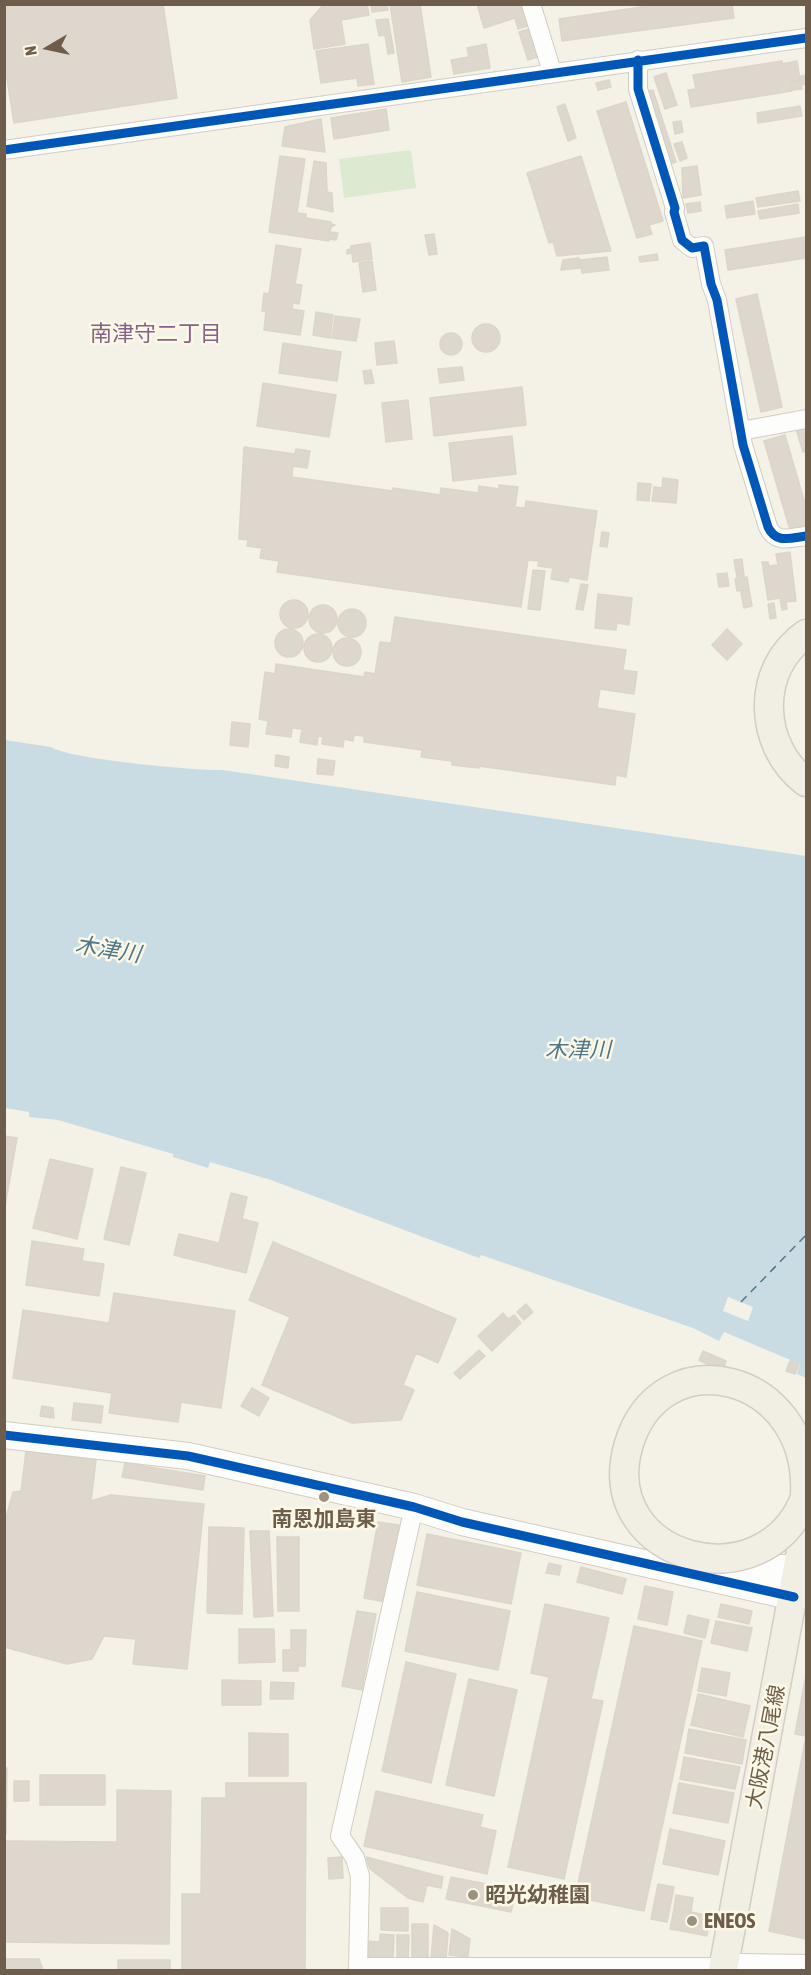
<!DOCTYPE html>
<html>
<head>
<meta charset="utf-8">
<style>
  body { margin:0 }
  #map { position:relative; width:811px; height:1975px; overflow:hidden; background:#f4f1e7; font-family:"Asap Condensed",sans-serif }
  canvas { display:block }
  .frame { position:absolute; inset:0; border:6px solid #6e5d4a; pointer-events:none }
  .north { position:absolute; left:18px; top:18px; width:60px; height:60px; -webkit-text-stroke:4px #fdf8e6; paint-order:stroke; rotate:261deg; font-size:16px; font-weight:700; line-height:24px; text-align:center; color:#6e5d4a }
  .north::after { content:''; display:block; margin:auto; width:21px; height:27px; background:#6e5d4a; clip-path:polygon(50% 0,100% 100%,50% 72%,0 100%) }
</style>
</head>
<body>
<div id="map">
<canvas width="811" height="1975"></canvas>
<div class="frame"></div>
<div class="north">N</div>
</div>
<script>
const context = document.querySelector('canvas').getContext('2d');
context.lineJoin = 'round';
function fillPath(path, color) { context.fillStyle = color; context.fill(path, 'evenodd'); }
function trace(path, color, width, dash) { context.strokeStyle = color; context.lineWidth = width; context.lineCap = dash ? 'butt' : 'round'; context.setLineDash(dash || []); context.stroke(path); }
function write(font, color, halo, rows, align = 'center') {
  context.font = font + ' "Asap Condensed","Noto Sans JP",sans-serif'; context.lineWidth = 5; context.setLineDash([]); context.textBaseline = 'middle'; context.strokeStyle = halo; context.fillStyle = color; for (const [text, x, y, turn = 0] of rows) {
    context.save(); context.translate(x, y); context.rotate((+turn || 0) * Math.PI / 180); context.textAlign = isNaN(turn) ? turn : align; if (halo) context.strokeText(text, 0, 0); context.fillText(text, 0, 0); context.restore();
  }
}
fillPath(new Path2D(`
  M411 150 416 188 344 198 339 159Z`), '#dcead2');
fillPath(new Path2D(`
  M5 740 51 747C68 759 197 771 223 770L806 856V1378L797 1374 800 1364 724 1332 719 1341 693 1328 481 1255 479 1258 271 1180 210 1162 208 1168 173 1157V1154L58 1120 29 1117V1112L5 1108Z`), '#c9dce3');
fillPath(new Path2D(`
  M728 1297 753 1307 748 1321 723 1311Z`), '#f4f1e7');
trace(new Path2D(`
  M741 1302 806 1235`), '#4c778d', 1.5, [8, 6]);
const building = new Path2D(`
  M4 4H163L177 98 14 123 4 60Z
  M324 4H367L369 15 341 20 345 44 314 49 310 20Z
  M371 4H387L388 10 372 12Z
  M390 4H420L431 77 402 82Z
  M477 4H524L530 25 518 29 515 18 484 28Z
  M662 4H732L734 18 562 41 559 19Z
  M388 19 394 53 388 54 385 35 379 36 376 20Z
  M532 28 540 56 528 60 519 32Z
  M368 44 374 84 358 86 357 78 321 83 316 51Z
  M486 44 490 68 454 74 451 60 469 57 467 48Z
  M782 61V64L797 61 800 80 791 81 792 91 691 107 688 90 696 89 693 75Z
  M666 73 677 105 665 109 654 77Z
  M806 75V84L801 85 802 89 793 90 791 82 801 80V76Z
  M609 80 611 87 598 90 596 83Z
  M653 90 676 162 670 164 647 92Z
  M626 102 663 221 649 225 652 234 637 238 597 111Z
  M565 104 576 138 568 141 557 107Z
  M800 106 802 116 758 123 757 113Z
  M386 109 389 130 334 139 331 118Z
  M321 119 325 152 282 146 285 127Z
  M681 121 683 132 675 134 673 122Z
  M682 142 687 158 680 161 674 144Z
  M280 156 305 159 297 213 306 214V218L331 222V224L335 225 331 227 330 232 338 233 336 240 329 239V241L269 232Z
  M581 156 611 251 557 256 553 242 549 243 527 173Z
  M314 161 326 163 327 192 332 193 333 212 307 206Z
  M697 166 701 195 683 198 682 168Z
  M798 191 800 201 758 207 756 198Z
  M753 201 755 214 727 218 725 206Z
  M700 202 701 211 688 213 686 204Z
  M798 204 799 213 760 219 758 211Z
  M434 234 437 254 429 255 425 235Z
  M806 237V258L728 270 725 250Z
  M370 243 372 259 353 262 352 253 347 254V250L351 249V246Z
  M276 245 301 249 295 284 302 285 299 304 293 303 292 309 304 311 300 335 264 330 266 311H262L264 293 269 294Z
  M657 254 658 260 640 262 639 257Z
  M607 257 609 270 582 273 580 260Z
  M579 258 580 268 561 270 563 260Z
  M372 261 376 290 363 292 359 263Z
  M757 294 782 407 761 412 736 299Z
  M316 312 333 315 330 338 313 335Z
  M335 316 360 319 356 341 332 338Z
  M472 338a14 14 0 1 1 28 0a14 14 0 1 1-28 0Z
  M440 344a11 11 0 1 1 22 0a11 11 0 1 1-22 0Z
  M394 341 397 363 377 365 375 343Z
  M283 343 341 352 337 381 279 373Z
  M462 367 464 380 440 383 438 369Z
  M371 370 374 383 365 384 363 371Z
  M263 383 336 395 329 437 257 426Z
  M522 387 526 425 434 436 430 398Z
  M408 400 412 439 386 442 382 403Z
  M804 426 806 451 803 452 796 429Z
  M785 435 806 507V525L790 530 764 441Z
  M512 436 516 474 453 481 449 443Z
  M244 447 295 454 296 449 310 451 307 468 293 466 292 477 392 491 393 488 440 495 441 488 478 493 479 486 499 489V485L518 487 515 507 525 508 526 501 597 511 587 580 569 577 568 582 551 579 553 568 538 566 539 561 528 560 521 607 277 572 279 561 260 558 262 548 247 546 248 540 239 539Z
  M663 478 678 480 676 503 652 501 654 487 662 488Z
  M638 483 651 484 649 501 637 500Z
  M602 532 609 533 607 547 600 546Z
  M790 552 796 601 786 602 787 609 782 610 780 598 768 600 762 562H768L769 566 778 565 776 554Z
  M742 559 744 576 737 577 734 560Z
  M533 570 545 571 540 610 528 609Z
  M727 573 729 586 719 587 717 574Z
  M747 577 749 589 737 591 735 579Z
  M581 584 588 585 583 610 576 609Z
  M749 590 752 606 744 608 741 592Z
  M598 594 632 598 629 625 617 623 616 630 595 628Z
  M280 614a14 14 0 1 1 28 0a14 14 0 1 1-28 0Z
  M774 603 776 618 770 619 768 604Z
  M309 619a14 14 0 1 1 28 0a14 14 0 1 1-28 0Z
  M338 623a14 14 0 1 1 28 0a14 14 0 1 1-28 0Z
  M395 617 626 650 623 670 637 672 634 694 600 689 597 708 635 714 626 777 616 775 615 785 479 766V768L452 765V761L421 757 422 750 364 742V736L354 735 353 741 344 739 343 747 322 744 323 737 318 736 317 745 300 742 302 729 292 728 291 737 266 734 268 721 259 719 265 672 275 674 276 664 364 677 365 672 375 674 380 642 391 643Z
  M727 629 742 644 727 660 712 645Z
  M275 643a14 14 0 1 1 28 0a14 14 0 1 1-28 0Z
  M304 648a14 14 0 1 1 28 0a14 14 0 1 1-28 0Z
  M333 652a14 14 0 1 1 28 0a14 14 0 1 1-28 0Z
  M232 722 250 724 248 747 230 745Z
  M276 755 289 757 288 768 275 766Z
  M318 759 335 761 333 775 317 774Z
  M4 1136 17 1138 4 1212Z
  M50 1159 93 1169 77 1239 33 1228Z
  M121 1167 146 1173 129 1245 104 1239Z
  M231 1193 247 1197 242 1219 258 1223 246 1273 174 1255 179 1234 219 1243Z
  M32 1241 84 1249 82 1261 104 1264 99 1296 26 1285Z
  M273 1242 456 1319 438 1363 416 1353 403 1385 414 1390 401 1420 352 1423 262 1385 290 1317 249 1300Z
  M114 1293 235 1311 221 1408 181 1402 178 1422 109 1413 112 1393 13 1378 23 1310 109 1323Z
  M526 1304 533 1312 524 1320 517 1312Z
  M503 1313 508 1319 514 1315 521 1323 492 1351 478 1336Z
  M479 1350 485 1356 460 1379 454 1373Z
  M703 1351 726 1361 724 1367H713L699 1360Z
  M790 1361 799 1364 795 1374 786 1371Z
  M252 1388 269 1398 259 1416 241 1406Z
  M74 1403 103 1406 101 1423 72 1420Z
  M42 1406 53 1408 54 1418 40 1416Z
  M26 1451 96 1460 91 1501 111 1495 204 1504 187 1669 133 1664 136 1639 104 1636 92 1659 67 1664 4 1647V1525L13 1492 21 1491Z
  M125 1463 205 1476 203 1490 122 1477Z
  M378 1522 399 1525 386 1602 364 1598Z
  M209 1527 244 1528 242 1614 207 1613Z
  M250 1531H269L273 1616 254 1617Z
  M427 1534 521 1553 511 1604 417 1585Z
  M277 1537H299V1611H278Z
  M549 1563 561 1566 559 1575 546 1573Z
  M581 1567 626 1579 622 1594 577 1582Z
  M645 1586 673 1592 667 1625 638 1619Z
  M417 1592 510 1611 498 1670 405 1651Z
  M545 1604 609 1618 591 1699 603 1701 564 1879 508 1867 549 1677 531 1673Z
  M721 1604 752 1611 749 1624 718 1617Z
  M357 1611 376 1614 362 1690 342 1686Z
  M688 1615 709 1620 705 1638 684 1633Z
  M716 1621 752 1628 747 1651 711 1643Z
  M634 1626 702 1641 644 1911 575 1897Z
  M239 1629H274L275 1662 239 1663Z
  M291 1630H306L305 1666H298V1650H291Z
  M283 1650H298V1671H283Z
  M406 1662 456 1674 431 1783 382 1771Z
  M702 1668 730 1673 726 1696 698 1691Z
  M806 1675V1939L769 1931 806 1736 795 1734Z
  M469 1679 517 1690 494 1796 446 1785Z
  M222 1680 261 1681V1705H222Z
  M271 1682 294 1683 293 1699H270Z
  M698 1694 750 1706 743 1737 691 1725Z
  M689 1729 746 1740 742 1764 685 1753Z
  M249 1733 288 1734V1776H249Z
  M684 1757 740 1767 735 1789 680 1779Z
  M4 1768H7L6 1834H4Z
  M40 1775H105V1805H40Z
  M14 1781H29V1801H14Z
  M226 1783H306L305 1970H182V1894H201L202 1798H226Z
  M679 1783 734 1793 728 1823 673 1813Z
  M117 1790 171 1791 169 1944 4 1942V1841L117 1842Z
  M376 1791 483 1815 480 1827 496 1831 487 1874 364 1846Z
  M670 1829 725 1841 718 1875 663 1864Z
  M342 1857 343 1878 329 1879 328 1858Z
  M366 1857 443 1877 441 1888 427 1885 423 1902 408 1898 370 1869Z
  M451 1877 516 1890 511 1912 446 1899Z
  M658 1884 674 1887 667 1922 651 1919Z
  M676 1895 693 1898 691 1912 674 1909Z
  M381 1908H408V1931L381 1930Z
  M674 1909 691 1912 687 1932 670 1929Z
  M691 1912 710 1916 707 1936 687 1932Z
  M412 1924H428V1961L412 1960Z
  M434 1925 448 1933 446 1960 431 1959Z
  M452 1929 470 1939 468 1957 449 1955Z
  M380 1934 394 1935 393 1958 366 1957 367 1941 380 1942Z
  M397 1935H409L408 1961H397Z
  M4 1959H39L43 1970H4Z
  M118 1960H170V1970H118Z`);
fillPath(building, '#ddd7cd');
trace(building, '#dcd5c9', 1.5);
const street = new Path2D(`
  M531 4 552 72
  M638 60V89L675 208 674 212 682 240 692 248 704 246 711 284 717 300 743 445 768 527C776 544 790 538 806 536
  M4 150 806 38
  M741 431 806 419
  M358 1967H724L740 1963 806 1964
  M358 1970 360 1876 355 1858 340 1836 414 1507`);
const secondary = new Path2D(`
  M4 1435 188 1456 414 1507 462 1522 794 1597
  M717 1564 799 1569`);
const primary = new Path2D(`
  M806 634C755 669 758 746 806 782
  M723 1970 806 1524`);
trace(street, '#d2cdc3', 20);
trace(secondary, '#d3cec3', 28);
trace(primary, '#d3cdc4', 31);
trace(street, '#fdfdfb', 18);
trace(secondary, '#fdfdfb', 26);
trace(primary, '#f1eee4', 28);
const primaryBridge = new Path2D(`
  M805 1494C811 1371 659 1336 628 1447 597 1561 767 1605 806 1495`);
trace(primaryBridge, '#d3cdc4', 31, []);
trace(primaryBridge, '#f1eee4', 28);
trace(new Path2D(`
  M638 60V89L675 208 674 212 682 240 692 248 704 246 711 284 717 300 743 445 768 527C776 544 790 538 806 536
  M4 150 806 38
  M4 1435 188 1456 414 1507 462 1522 794 1597`), '#0057b8', 9);
for (const [x, y, r, color] of [
  [324,1497,6,"#9d9181"],
  [473,1895,6,"#9d9181"],
  [692,1921,6,"#9d9181"]
]) { const dot = new Path2D(); dot.arc(x, y, r, 0, 2 * Math.PI); context.fillStyle = color; context.fill(dot); trace(dot, '#fdf8e6', 2); }
write('bold 21px', '#6e5d4a', '#fdf8e6', [
  ["南恩加島東",324,1519,"center"],
  ["昭光幼稚園",485,1895],
  ["ENEOS",704,1921]
], 'left');
write('21px', '#6e5d4a', '#fdf8e6', [
  ["大阪港八尾線",766,1747,-79]
]);
write('22px', '#84628b', '#fdf8e6', [
  ["南津守二丁目",156,334]
]);
write('italic 22px', '#4c778d', '#fdf8e6', [
  ["木津川",108,950,9],
  ["木津川",578,1050]
]);
</script>
</body>
</html>
